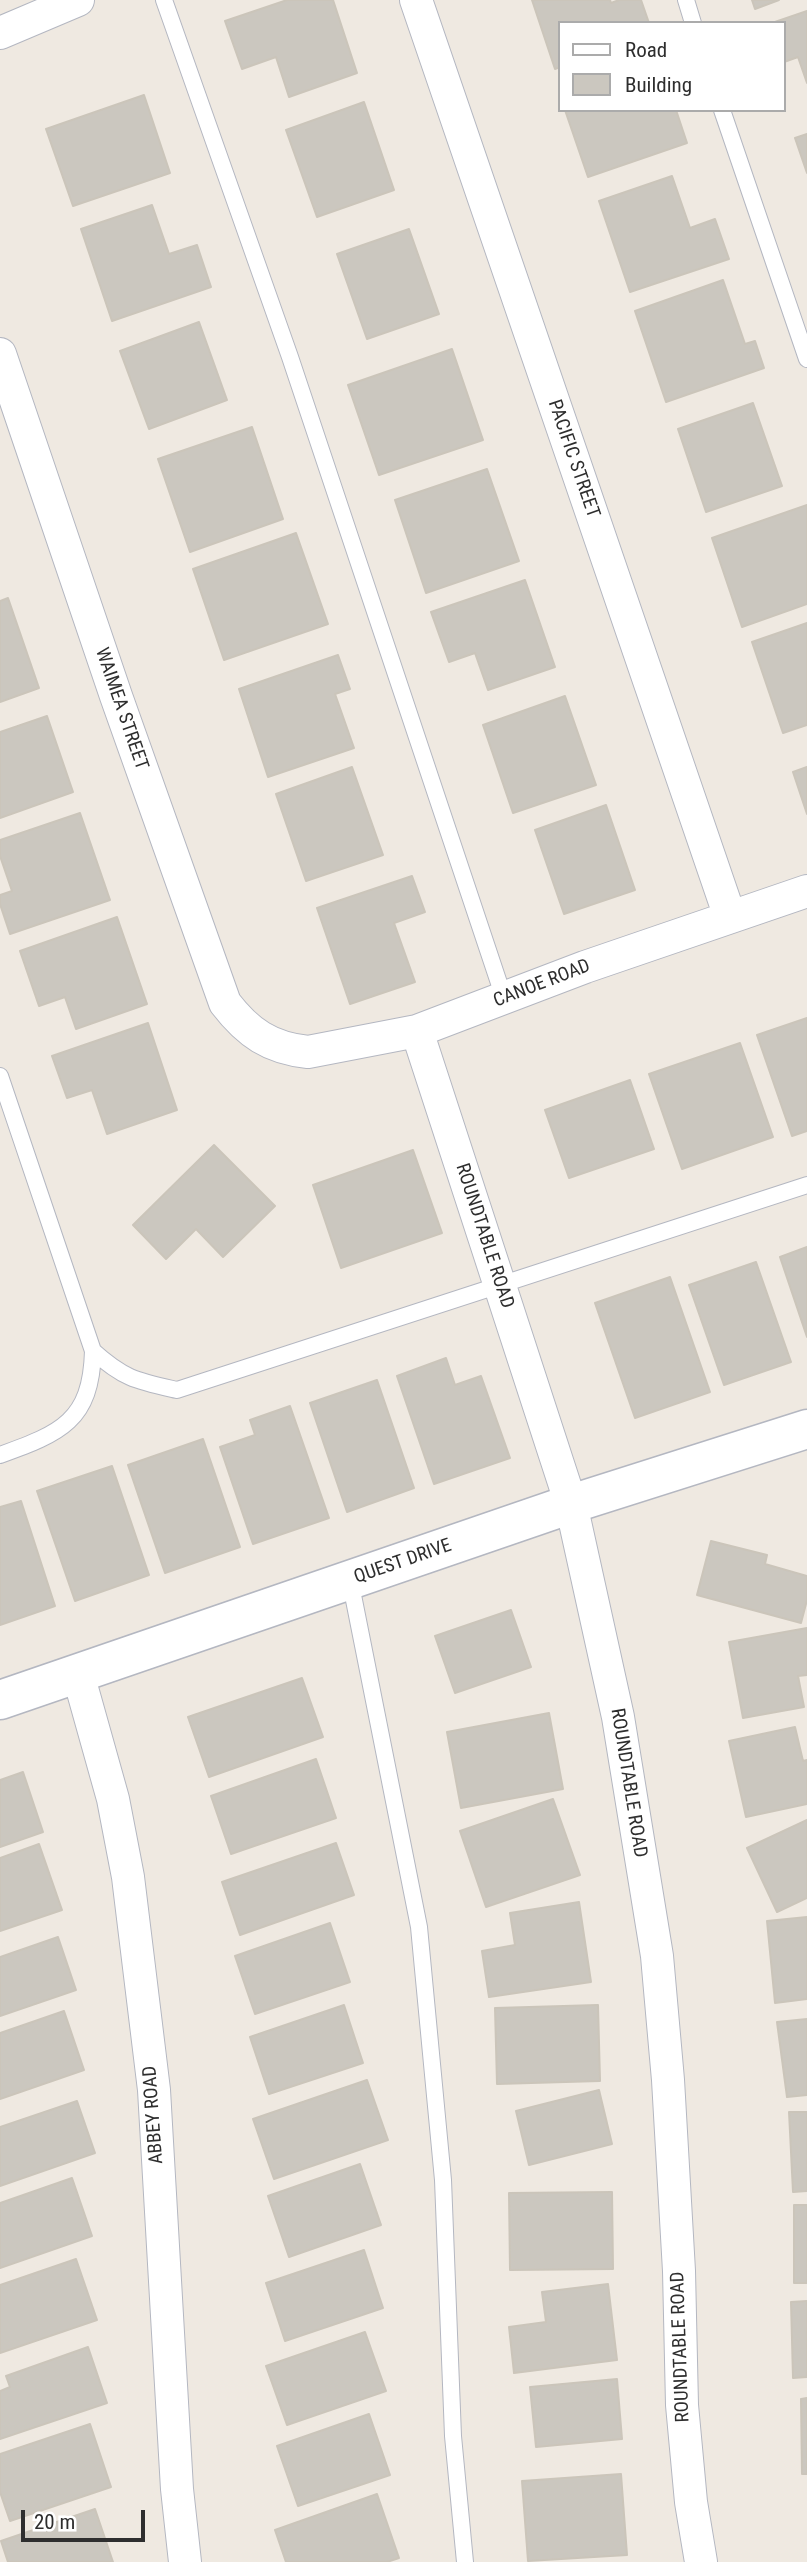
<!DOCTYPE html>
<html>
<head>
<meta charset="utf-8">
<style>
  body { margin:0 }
  #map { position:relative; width:807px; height:2562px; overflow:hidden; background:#efe9e1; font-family:"Roboto Condensed",sans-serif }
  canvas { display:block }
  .legend { position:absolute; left:558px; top:21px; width:228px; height:91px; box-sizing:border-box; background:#fff; border:2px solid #ababab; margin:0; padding:9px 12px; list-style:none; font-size:21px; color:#2e2e2e }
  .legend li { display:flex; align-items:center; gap:14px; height:35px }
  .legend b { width:35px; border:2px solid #ababab }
  .scale { position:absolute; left:21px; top:2510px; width:124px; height:32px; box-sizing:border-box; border:4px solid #2e2e2e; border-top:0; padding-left:9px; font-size:21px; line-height:24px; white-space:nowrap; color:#2e2e2e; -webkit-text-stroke:5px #fff; paint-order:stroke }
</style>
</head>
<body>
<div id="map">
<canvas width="807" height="2562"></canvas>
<ul class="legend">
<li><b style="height:9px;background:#fff"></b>Road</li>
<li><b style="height:19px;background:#cbc7bf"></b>Building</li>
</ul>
<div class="scale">20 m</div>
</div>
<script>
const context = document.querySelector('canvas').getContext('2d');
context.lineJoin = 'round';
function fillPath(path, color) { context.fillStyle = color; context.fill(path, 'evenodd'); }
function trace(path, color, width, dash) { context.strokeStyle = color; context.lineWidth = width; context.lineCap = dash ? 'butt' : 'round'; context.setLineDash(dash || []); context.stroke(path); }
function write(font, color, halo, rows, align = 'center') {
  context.font = font + ' "Roboto Condensed",sans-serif'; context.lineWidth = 5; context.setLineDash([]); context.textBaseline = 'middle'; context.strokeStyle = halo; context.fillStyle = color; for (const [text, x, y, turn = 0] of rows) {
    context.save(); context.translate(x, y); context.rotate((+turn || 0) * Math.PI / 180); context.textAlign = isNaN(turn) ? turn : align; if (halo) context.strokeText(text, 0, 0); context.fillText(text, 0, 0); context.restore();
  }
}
const building = new Path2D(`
  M287 0H333L357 73 289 97 276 57 242 69 225 21Z
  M532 0H610L611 3 619 0H641L649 23H560V67L555 69Z
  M752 0H779L755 9Z
  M807 11V83L798 57 784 62V23H772Z
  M144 95 170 173 73 206 46 129Z
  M364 102 394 190 317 217 286 130Z
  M565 110H676L687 143 588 177Z
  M807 134V173L795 138Z
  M672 176 690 228 715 219 729 259 630 292 599 201Z
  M152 205 169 254 197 245 211 287 112 321 81 229Z
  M409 229 439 314 367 339 337 254Z
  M723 280 745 344 755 341 764 368 666 402 635 311Z
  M199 322 227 400 149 429 120 351Z
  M452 349 483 440 379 475 348 385Z
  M753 403 782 486 706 512 678 429Z
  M252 427 283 519 190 552 158 459Z
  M487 469 519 561 426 593 395 500Z
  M807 505V604L742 627 712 538Z
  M296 533 328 624 224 660 193 569Z
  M525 580 555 667 488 690 475 653 449 662 431 612Z
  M8 598 39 688 0 702V601Z
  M807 623V725L783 733 752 642Z
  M338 655 350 689 335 694 354 748 268 777 239 689Z
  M565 696 596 785 513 813 483 725Z
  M47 716 73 792 0 818V732Z
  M352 767 383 855 306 881 276 794Z
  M807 767V814L793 772Z
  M606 805 635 890 564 914 535 830Z
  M80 813 110 900 10 934 0 904V895L12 891 0 856V840Z
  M412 876 425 912 394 923 415 982 350 1004 317 908Z
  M117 917 147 1004 76 1029 65 997 39 1006 20 951Z
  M807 1018V1131L792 1136 757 1035Z
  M148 1023 177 1110 107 1134 92 1090 67 1098 52 1056Z
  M740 1043 773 1137 682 1169 649 1074Z
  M630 1080 654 1149 569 1178 545 1110Z
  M214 1145 275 1206 223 1257 196 1229 166 1259 133 1225Z
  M413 1150 442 1233 341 1268 313 1185Z
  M807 1247V1337L780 1257Z
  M756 1262 791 1362 724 1385 689 1285Z
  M670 1277 710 1392 635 1418 595 1303Z
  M446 1358 455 1385 481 1376 510 1458 434 1484 397 1376Z
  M377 1380 414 1488 347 1512 310 1403Z
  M290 1406 329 1518 253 1544 220 1447 255 1435 250 1420Z
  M203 1439 240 1547 165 1573 128 1465Z
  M112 1466 149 1575 75 1601 37 1491Z
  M21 1501 55 1606 0 1625V1507Z
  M711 1541 767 1555 765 1564 807 1576V1600L801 1623 697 1595Z
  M511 1610 531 1667 455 1693 435 1636Z
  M807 1628V1675L798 1676 804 1707 743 1718 729 1642Z
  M302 1678 323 1737 209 1777 188 1717Z
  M549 1713 563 1789 461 1808 447 1732Z
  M795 1727 803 1761 807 1760V1804L746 1817 729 1741Z
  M316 1759 336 1818 231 1854 211 1796Z
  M23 1772 43 1832 0 1847V1780Z
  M553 1799 580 1875 486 1907 460 1831Z
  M807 1820V1898L777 1912 747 1848Z
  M336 1843 354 1895 240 1935 222 1882Z
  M39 1844 62 1910 0 1931V1858Z
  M579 1902 591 1982 489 1997 482 1951 515 1945 510 1913Z
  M807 1917V1999L775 2003 767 1921Z
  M330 1923 350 1982 255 2014 235 1956Z
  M58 1937 76 1990 0 2016V1957Z
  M344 2005 363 2063 269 2094 250 2037Z
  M598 2005 600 2081 497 2084 495 2008Z
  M64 2011 84 2070 0 2099V2033Z
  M807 2019V2095L787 2097 777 2022Z
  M367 2080 388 2140 274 2179 253 2119Z
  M599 2090 612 2144 529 2165 516 2111Z
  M77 2101 95 2153 0 2186V2127Z
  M789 2112H807V2191L793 2192Z
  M360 2164 381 2225 289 2257 268 2196Z
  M72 2178 92 2236 0 2268V2203Z
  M612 2192 613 2269 510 2270 509 2193Z
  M794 2205H807V2283H794Z
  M364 2250 383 2308 285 2341 266 2283Z
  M76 2259 97 2320 0 2353V2285Z
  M608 2284 617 2360 514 2373 509 2327 546 2322 542 2292Z
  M807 2301V2377L793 2378 791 2302Z
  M365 2332 386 2391 287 2425 266 2366Z
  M88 2347 107 2403 0 2439V2391L10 2387 6 2376Z
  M617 2379 622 2439 536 2447 530 2387Z
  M807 2398V2474H802L801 2399Z
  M369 2414 390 2475 298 2506 277 2446Z
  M90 2424 111 2487 10 2521 0 2492V2454Z
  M621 2474 627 2555 528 2561 522 2481Z
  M377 2494 399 2558 387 2562H286L275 2530Z
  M95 2509 113 2562H8L1 2541Z`);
fillPath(building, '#cbc7bf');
trace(building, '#cbc5ba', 2);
const lane = new Path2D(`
  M164 0 290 357 504 998
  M686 0 693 23
  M722 110 807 359
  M0 1076 93 1351C91 1421 61 1433 0 1455
  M93 1351C124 1379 137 1381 177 1390L807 1185
  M350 1580 419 1927 443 2180 453 2436 465 2562`);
const street = new Path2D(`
  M416 0 730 917
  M0 33 78 0
  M0 354 116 696 225 1003C248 1033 270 1048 308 1052L417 1031 585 967 807 891
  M417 1031 571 1504 618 1717 657 1956 668 2080 679 2271 682 2405 691 2502 701 2562
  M78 1674 113 1799 128 1877 154 2090 177 2489 185 2562`);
const secondary = new Path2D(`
  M0 1700 571 1504 807 1429`);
trace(lane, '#b4b7c1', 18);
trace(street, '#b4b7c1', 34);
trace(secondary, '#b4b7c1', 41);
trace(lane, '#fff', 16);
trace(street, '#fff', 32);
trace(secondary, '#fff', 38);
write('19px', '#2e2e2e', '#fff', [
  ["PACIFIC STREET",573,459,71],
  ["WAIMEA STREET",121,709,71],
  ["CANOE ROAD",542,984,-21],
  ["ROUNDTABLE ROAD",484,1236,72],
  ["QUEST DRIVE",403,1562,-19],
  ["ROUNDTABLE ROAD",628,1783,81],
  ["ABBEY ROAD",154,2115,-94],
  ["ROUNDTABLE ROAD",681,2347,-92]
]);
</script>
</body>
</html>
